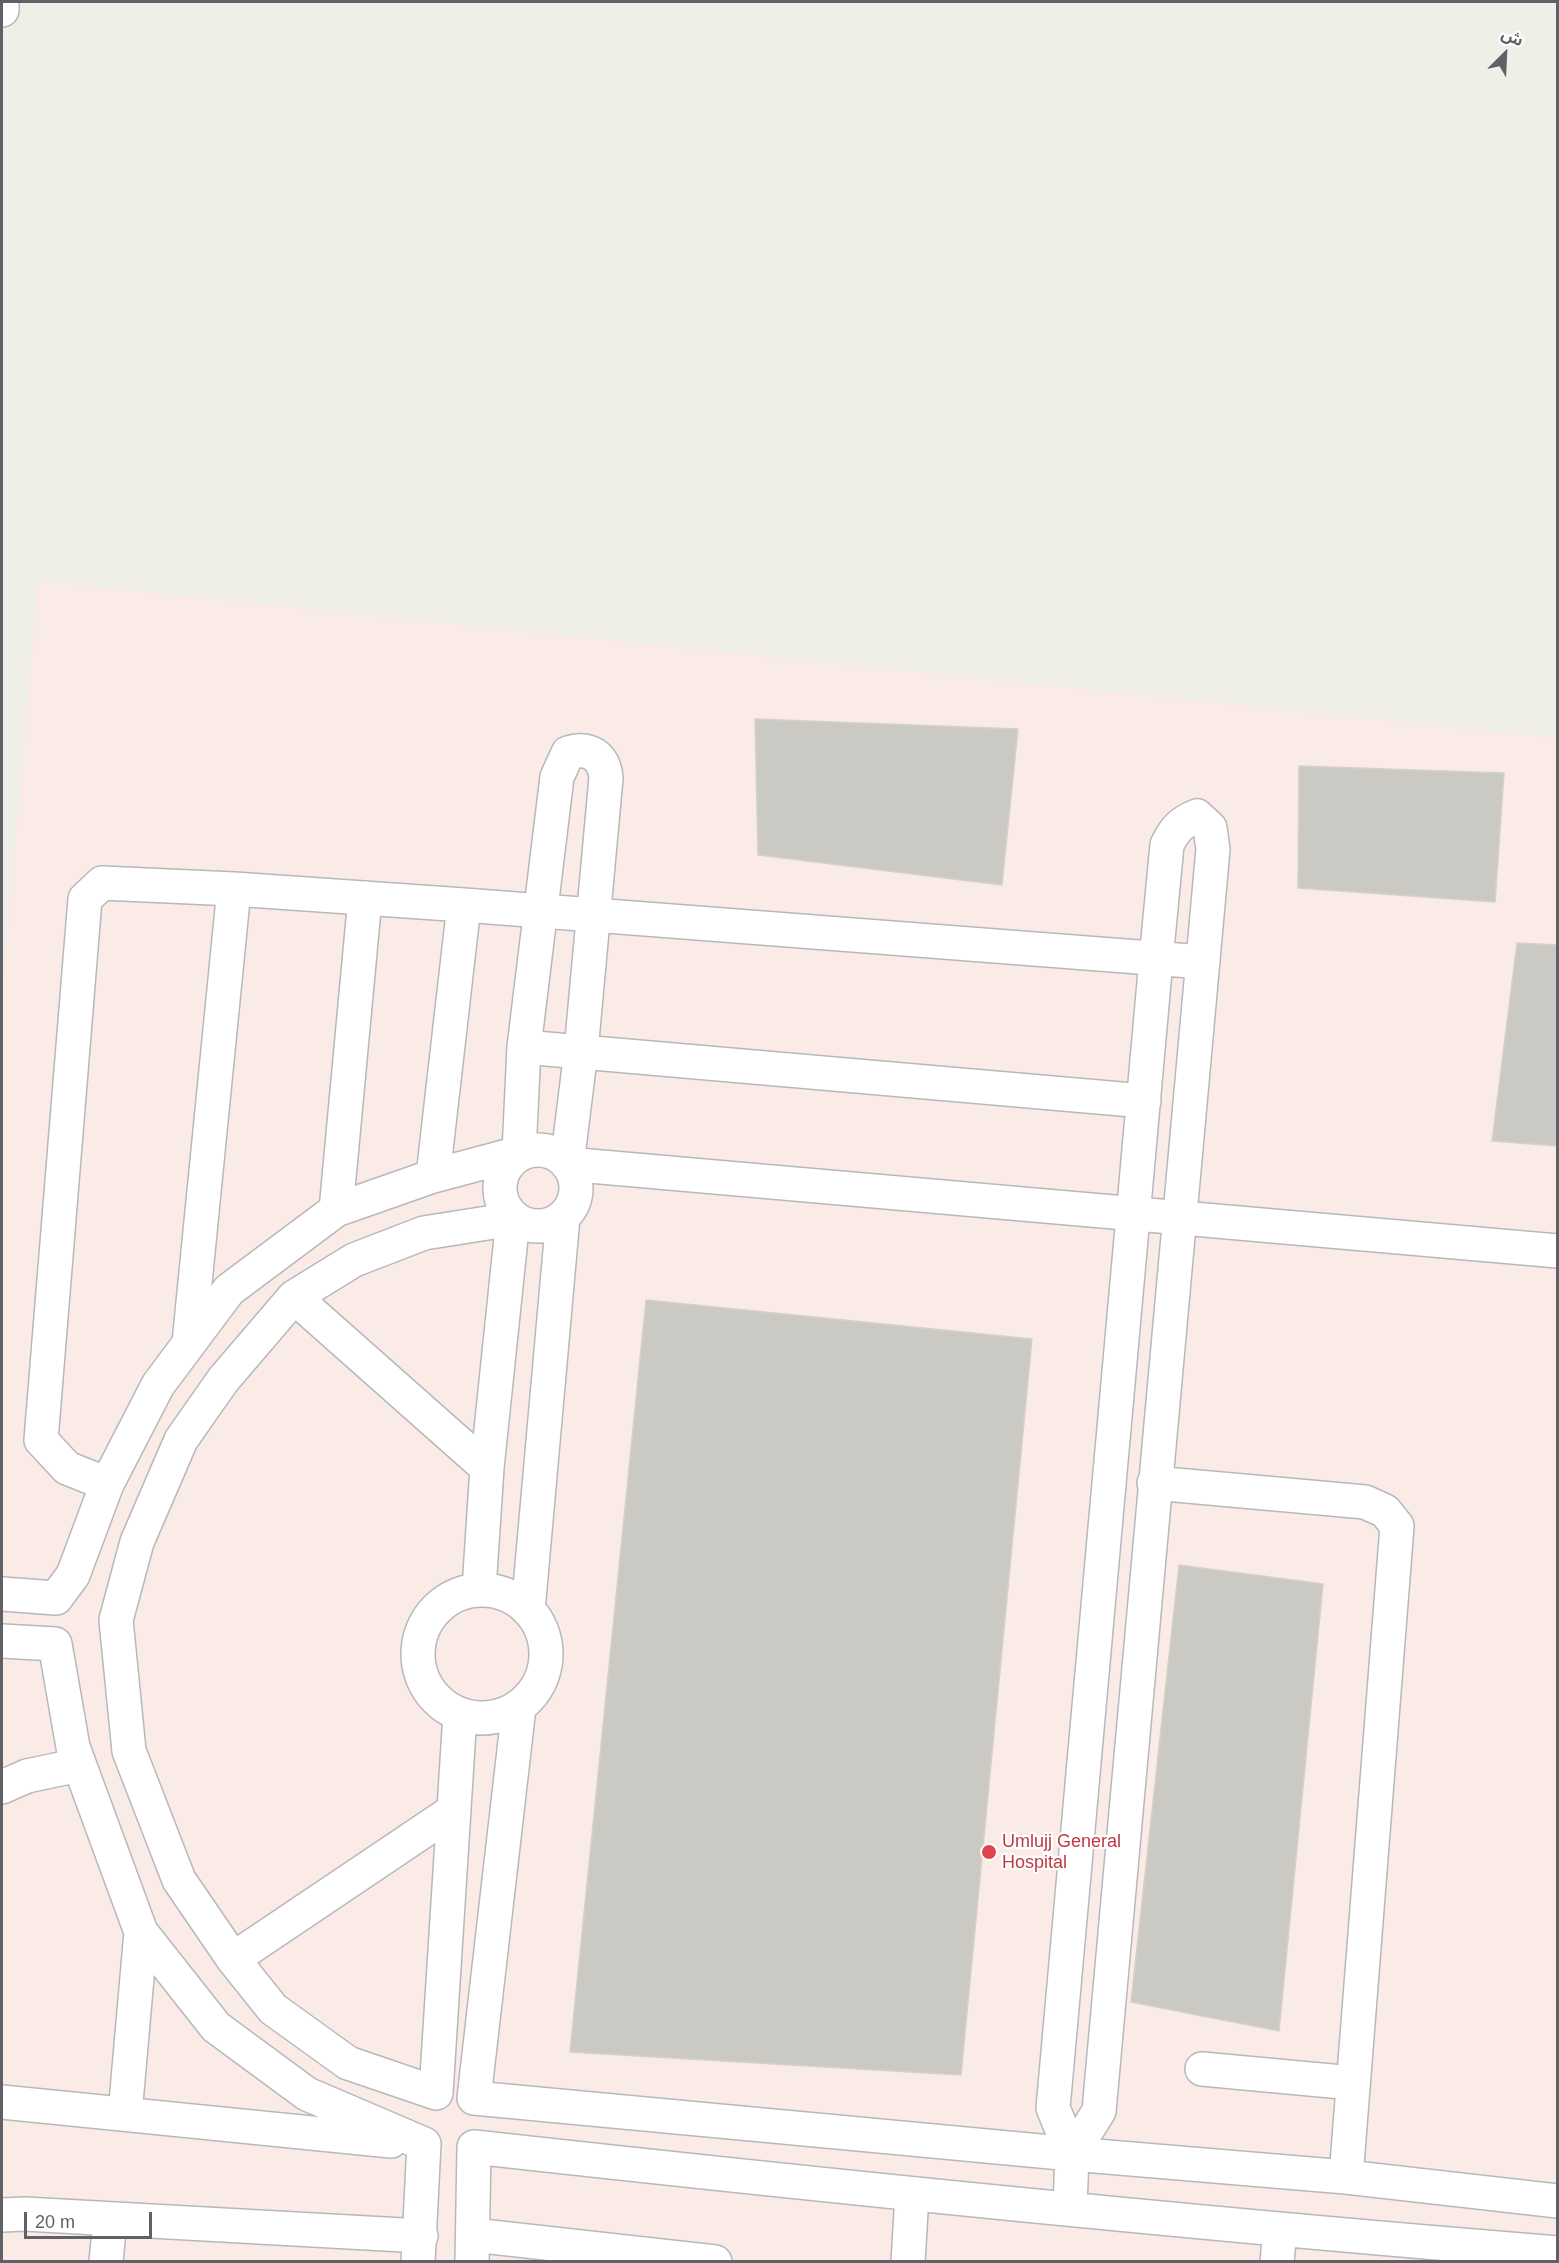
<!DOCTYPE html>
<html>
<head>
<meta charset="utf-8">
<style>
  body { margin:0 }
  #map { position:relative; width:1559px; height:2263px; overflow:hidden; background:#efefe7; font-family:Helvetica,"Noto Sans Arabic",sans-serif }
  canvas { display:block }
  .frame { position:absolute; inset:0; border:3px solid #5f6166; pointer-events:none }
  .north { position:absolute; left:1475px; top:24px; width:60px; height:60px; -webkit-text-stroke:4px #fff; paint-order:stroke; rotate:24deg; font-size:16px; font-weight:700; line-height:24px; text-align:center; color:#5f6166 }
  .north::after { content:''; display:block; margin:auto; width:21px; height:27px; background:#5f6166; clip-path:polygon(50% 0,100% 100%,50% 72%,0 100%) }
  .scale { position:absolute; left:24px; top:2212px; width:128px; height:27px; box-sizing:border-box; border:3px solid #5f6166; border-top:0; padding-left:8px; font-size:18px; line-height:21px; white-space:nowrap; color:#5f6166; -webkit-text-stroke:4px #fff; paint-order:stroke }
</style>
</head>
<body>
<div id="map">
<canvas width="1559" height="2263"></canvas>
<div class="frame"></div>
<div class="north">ش</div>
<div class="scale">20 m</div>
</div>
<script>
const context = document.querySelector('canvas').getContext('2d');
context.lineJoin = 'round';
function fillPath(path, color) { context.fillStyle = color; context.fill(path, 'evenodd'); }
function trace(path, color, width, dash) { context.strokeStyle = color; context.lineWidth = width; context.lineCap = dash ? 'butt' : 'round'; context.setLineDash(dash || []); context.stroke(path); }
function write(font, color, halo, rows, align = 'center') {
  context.font = font + ' Helvetica,sans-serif'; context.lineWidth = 4.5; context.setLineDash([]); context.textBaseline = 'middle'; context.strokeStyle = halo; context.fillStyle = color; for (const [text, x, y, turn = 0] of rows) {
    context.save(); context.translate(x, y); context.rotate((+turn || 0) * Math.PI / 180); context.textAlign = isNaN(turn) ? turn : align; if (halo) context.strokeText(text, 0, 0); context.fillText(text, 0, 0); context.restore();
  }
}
fillPath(new Path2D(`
  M38 581 1557 738 1556 2261 2 2262V994Z`), '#faebe6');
const building = new Path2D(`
  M755 719 1018 729 1002 885 758 855Z
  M1299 766 1504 773 1495 902 1298 888Z
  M1517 943 1558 945V1146L1492 1141Z
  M646 1300 1032 1339 961 2075 570 2052Z
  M1179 1565 1323 1584 1279 2031 1131 2002Z`);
fillPath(building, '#cbc9c4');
trace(building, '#d4d2c6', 1.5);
const minor = new Path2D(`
  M2 10V2
  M524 1047 1144 1101
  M500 1188a38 38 0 1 1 76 0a38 38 0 1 1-76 0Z
  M433 1176 464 905
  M336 1210 365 898
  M294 1297 487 1468
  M189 1343 234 889
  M1154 1483 1365 1502 1385 1511 1397 1526 1346 2177
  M107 1484 67 1468 41 1440 85 899 102 883 234 889 464 905 1203 962
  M418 1654a64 64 0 1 1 128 0a64 64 0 1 1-128 0Z
  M2 1594 56 1598 73 1575 107 1484 158 1385 229 1290 336 1210 433 1176 519 1153 524 1047 557 777 568 753C589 746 604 756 606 778L581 1051 567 1164 1558 1251
  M528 1610 563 1217
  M2 1641 55 1644 73 1747 141 1932 216 2027 307 2094 424 2144
  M519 1707 474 2098 1072 2154 1346 2177 1558 2201
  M460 1714 436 2093 348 2063 273 2009 233 1959 179 1880 129 1751 116 1620 137 1542 181 1440 223 1380 294 1297 354 1260 424 1233 513 1219 487 1468 479 1589
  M2 1787 27 1776 79 1765
  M233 1959 453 1811
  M1202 2069 1353 2083
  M2 2102 391 2141
  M125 2114 141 1932
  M1070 2209 1072 2154 1053 2108 1156 960 1167 845C1174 830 1181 822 1197 816L1210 828 1213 849 1099 2111 1072 2154
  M2 2215 25 2214 421 2236
  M473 2235 715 2262
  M106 2262 110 2219
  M418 2262 424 2144
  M472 2262 474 2147C835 2187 1196 2224 1558 2253
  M908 2262 912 2195
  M1277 2262 1280 2231`);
trace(minor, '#b7b8bc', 36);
trace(minor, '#fff', 33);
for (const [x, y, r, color] of [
  [989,1852,8,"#e0444e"]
]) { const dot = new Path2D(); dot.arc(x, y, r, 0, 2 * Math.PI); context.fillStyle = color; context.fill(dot); trace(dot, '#fff', 2); }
write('18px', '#be3a42', '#fff', [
  ["Umlujj General",1002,1842],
  ["Hospital",1002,1863]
], 'left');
</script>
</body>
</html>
